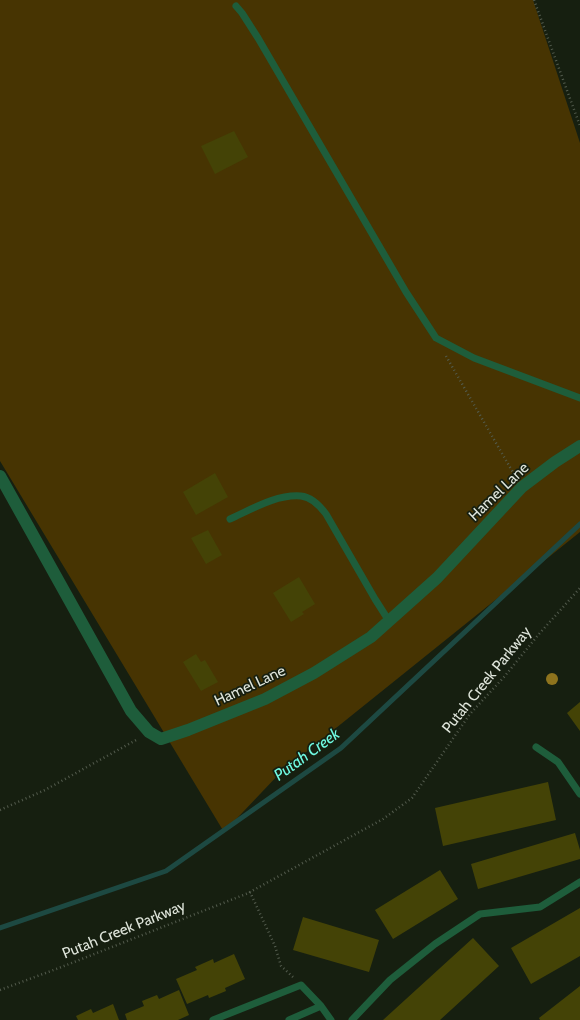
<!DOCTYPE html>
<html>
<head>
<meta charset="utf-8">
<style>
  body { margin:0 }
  canvas { display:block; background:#161f10 }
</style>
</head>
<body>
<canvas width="580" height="1020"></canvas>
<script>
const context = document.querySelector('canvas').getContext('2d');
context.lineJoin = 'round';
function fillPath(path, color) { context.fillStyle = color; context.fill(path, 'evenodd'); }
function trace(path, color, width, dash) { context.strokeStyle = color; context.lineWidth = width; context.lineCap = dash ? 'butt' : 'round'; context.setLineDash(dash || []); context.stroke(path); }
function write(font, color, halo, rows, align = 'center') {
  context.font = font + ' Cabin,sans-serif'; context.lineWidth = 3.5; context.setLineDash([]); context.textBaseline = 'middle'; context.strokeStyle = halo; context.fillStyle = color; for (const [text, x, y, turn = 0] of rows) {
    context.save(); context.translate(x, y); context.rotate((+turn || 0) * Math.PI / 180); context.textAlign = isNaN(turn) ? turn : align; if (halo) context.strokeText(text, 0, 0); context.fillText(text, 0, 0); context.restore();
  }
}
fillPath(new Path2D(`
  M0 0H533L580 143V532L280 773 224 832 0 461Z`), '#473402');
trace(new Path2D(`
  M0 928 166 871 341 748 580 524`), '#1d4942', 5);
fillPath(new Path2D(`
  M234 131 248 157 215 174 201 146Z
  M215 473 228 497 196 515 183 492Z
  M208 530 222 555 206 564 191 538Z
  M299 577 315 604 302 612 304 614 291 622 273 593Z
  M196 654 201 662 205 660 218 682 201 691 183 662Z
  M580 702V731L567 713Z
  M548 782 556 820 443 846 435 808Z
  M575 833 580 850V859L478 889 471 864Z
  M440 870 458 899 393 939 375 910Z
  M580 908V956L531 984 511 948Z
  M303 917 379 940 369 972 293 950Z
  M473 938 499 966 440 1020H383Z
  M234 954 245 979 225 988 226 991 209 998 208 995 187 1004 176 979 197 970 195 967 213 959 214 963Z
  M580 986V1020H540L539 1018Z
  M179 990 189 1015 178 1020H127L125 1014 144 1006 142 1001 157 995 159 999Z
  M113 1004 119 1020H78L76 1016 91 1009 93 1013Z`), '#444306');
trace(new Path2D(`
  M534 0 580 126
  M446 356 515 476
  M0 810 45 790 138 739
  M293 977 281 966 275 946 250 892 383 819 412 798 470 714 504 677 539 634 580 588
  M0 990 59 968 251 892`), '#535b4d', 2.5, [1, 3]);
trace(new Path2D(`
  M236 6 242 13 258 38 406 292 436 338 474 358 580 398
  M230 519C252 509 277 494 301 496 312 497 320 506 326 514L375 599 389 621
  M536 747 558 762 580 794
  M213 1020 301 985 321 1006
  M289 1020 321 1006 331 1020
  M352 1020 390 980 435 944 480 914 540 907 580 882`), '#1e5d3b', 7);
trace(new Path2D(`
  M0 476 131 711 149 732 161 739 188 730 265 699 314 673 371 637 437 578 522 487 555 462 580 446`), '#1e5d3b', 12);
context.fillStyle = '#8e731d';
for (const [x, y] of [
  [552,679]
]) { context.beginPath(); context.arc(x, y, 6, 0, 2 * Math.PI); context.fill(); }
write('15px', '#dfe5db', '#161f10', [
  ["Hamel Lane",499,492,-44],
  ["Putah Creek Parkway",487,680,-51],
  ["Hamel Lane",250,686,-25],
  ["Putah Creek Parkway",124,930,-22]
]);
write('italic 16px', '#70fbe3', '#161f10', [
  ["Putah Creek",307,755,-36]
]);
</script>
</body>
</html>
